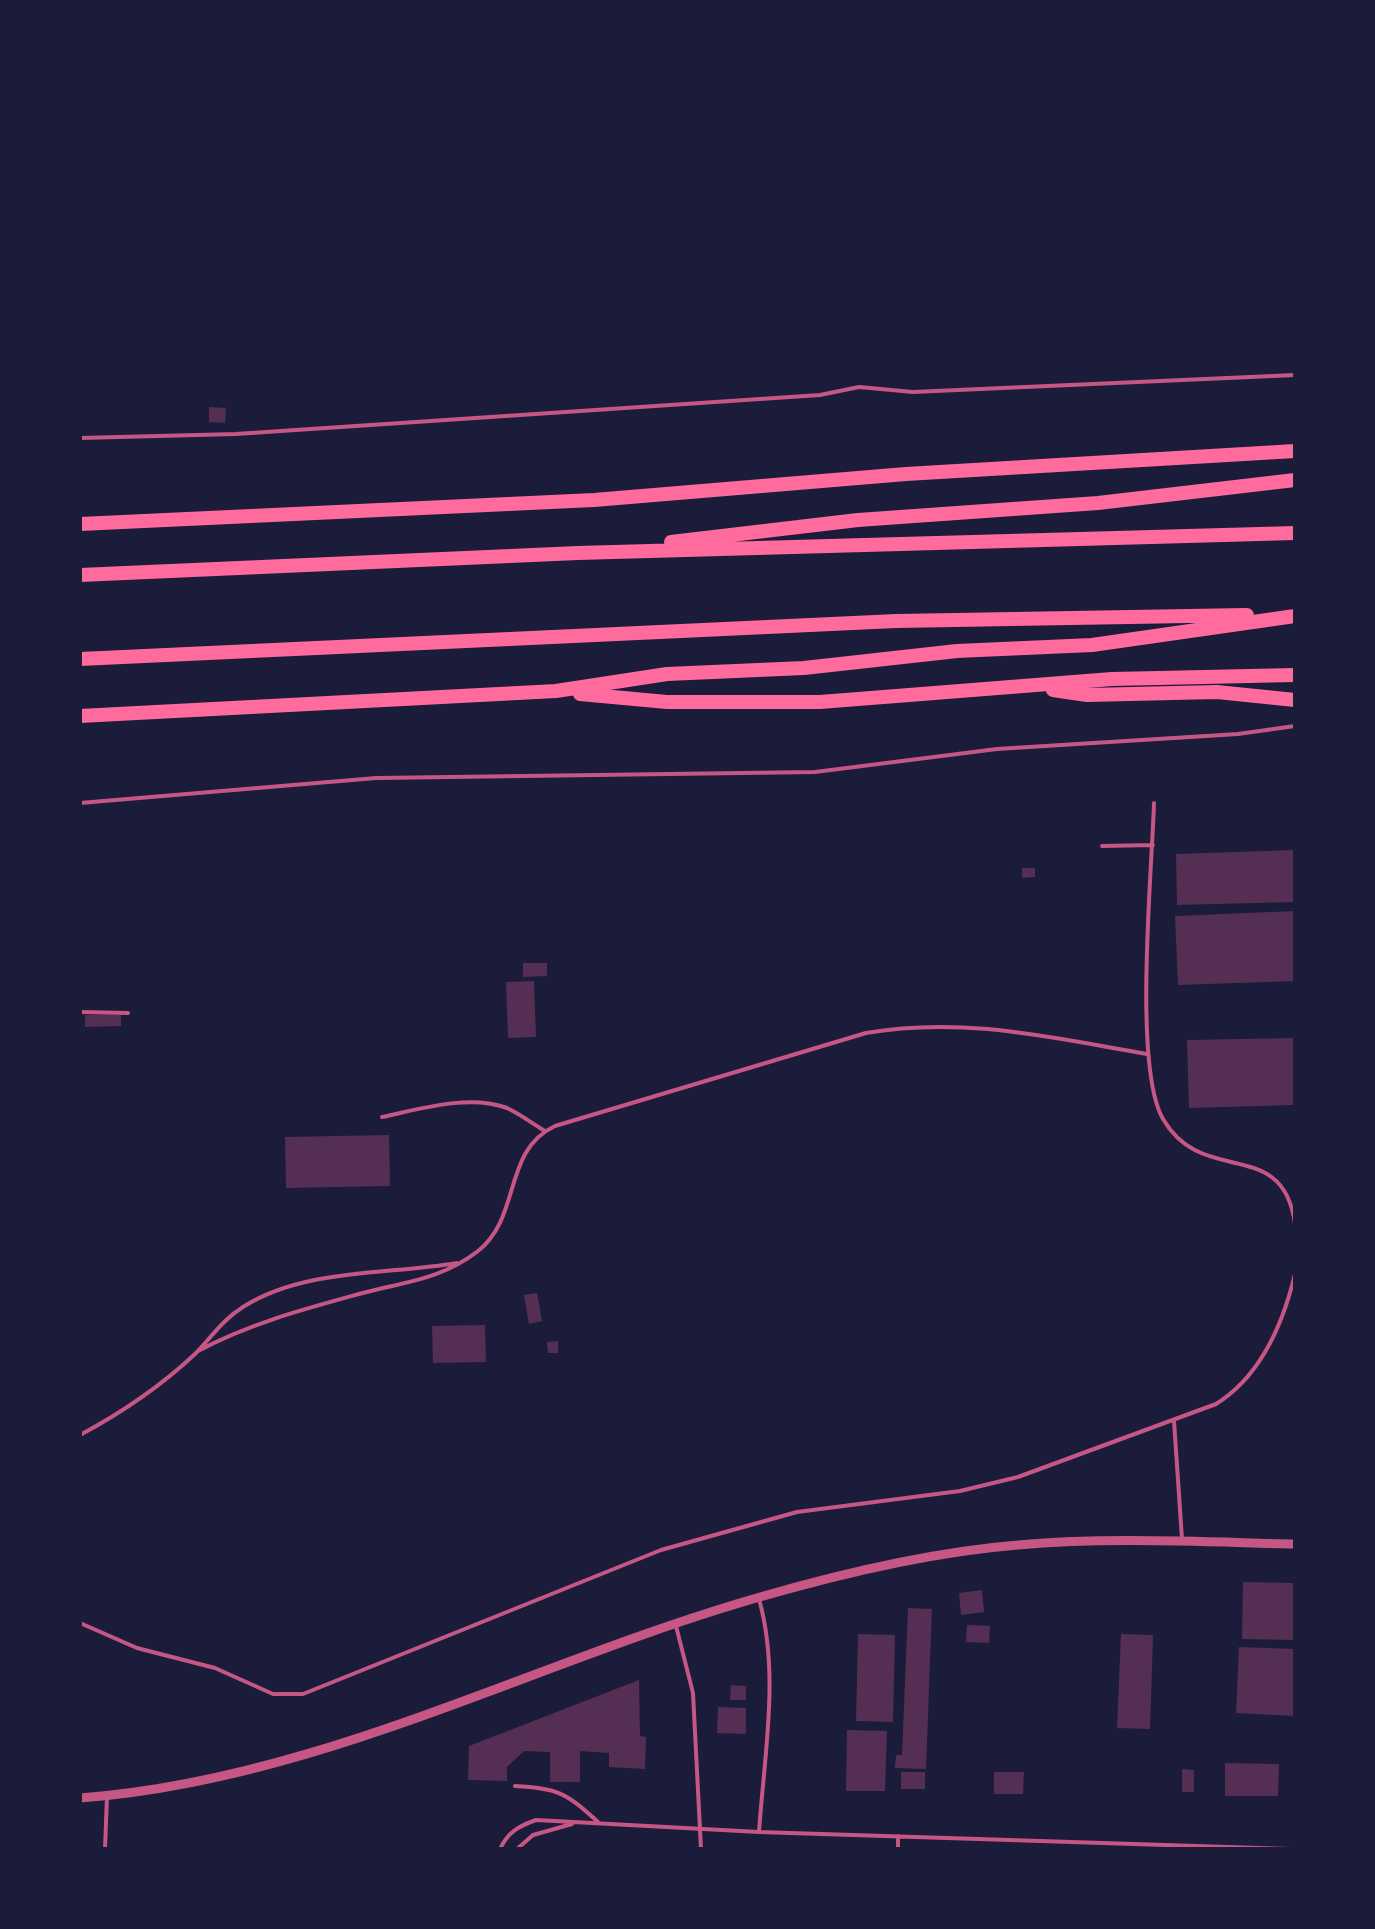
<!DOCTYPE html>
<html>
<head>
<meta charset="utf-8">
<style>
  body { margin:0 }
  #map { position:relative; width:1375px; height:1929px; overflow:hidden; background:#1b1b3a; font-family:Roboto,sans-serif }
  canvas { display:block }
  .frame { position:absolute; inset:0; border:82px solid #1b1b3a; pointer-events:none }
</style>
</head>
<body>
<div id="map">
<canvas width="1375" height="1929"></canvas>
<div class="frame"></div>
</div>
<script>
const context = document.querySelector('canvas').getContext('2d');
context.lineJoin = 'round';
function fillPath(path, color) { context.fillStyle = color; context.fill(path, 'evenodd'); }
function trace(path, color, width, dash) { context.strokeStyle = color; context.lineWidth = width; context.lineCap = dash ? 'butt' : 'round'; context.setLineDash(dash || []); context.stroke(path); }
fillPath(new Path2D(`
  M209 407 226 408 225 423 209 422Z
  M1295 850V902L1177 905 1176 854Z
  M1022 868H1035V877L1022 878Z
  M1295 911V981L1178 985 1175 916Z
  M523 963H547V976L523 977Z
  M534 981 536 1037 508 1038 506 982Z
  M85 1015H121V1026L85 1027Z
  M1295 1038V1105L1189 1108 1187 1040Z
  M389 1135 390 1186 286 1188 285 1137Z
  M537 1293 542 1321 529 1324 524 1295Z
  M485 1325 486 1362 433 1363 432 1326Z
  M558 1341V1353H548L547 1342Z
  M1243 1582 1295 1583V1640L1242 1639Z
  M982 1590 984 1612 961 1615 959 1593Z
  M908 1608 932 1609 926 1769 895 1768 896 1755H902Z
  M967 1625 990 1626 989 1643 966 1642Z
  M858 1634 895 1635 893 1722 856 1721Z
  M1121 1634 1153 1635 1150 1729 1117 1728Z
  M1239 1647 1295 1649V1716L1236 1713Z
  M639 1680 640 1736 646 1737 645 1769 609 1767V1753L580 1751V1782H550V1752L524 1751 507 1767V1781L468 1780 469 1746Z
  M731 1685 746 1686V1700H730Z
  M718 1707 746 1708V1734L717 1733Z
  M847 1730 887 1731 885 1791H846Z
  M1225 1763 1279 1764 1278 1796H1225Z
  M1182 1769 1194 1770V1792H1182Z
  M901 1772H925V1789H901Z
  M994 1772H1024L1023 1794H994Z`), '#542f53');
trace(new Path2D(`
  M80 438 236 434 820 395 859 387 913 392 1295 375
  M80 803 376 778 815 772 997 749 1238 734 1295 726
  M1154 803C1152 871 1133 1067 1163 1119 1203 1188 1283 1135 1295 1224
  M1102 846 1153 845
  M80 1012 128 1013
  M382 1117C420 1109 469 1094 507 1108 520 1114 533 1124 545 1131
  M198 1351C248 1324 304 1309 359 1294 403 1282 441 1280 478 1251 522 1216 502 1151 555 1126L866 1033C962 1016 1053 1038 1147 1054
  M1174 1421 1182 1539
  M80 1435C121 1413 161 1386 195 1354 211 1338 222 1320 243 1307 305 1268 387 1275 457 1263
  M759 1599C780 1673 764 1757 759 1832
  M80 1623 137 1648 215 1668 273 1694H303L661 1550 797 1512 960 1491 1018 1477 1216 1404C1261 1376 1283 1324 1295 1274
  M676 1626 693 1693 701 1849
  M515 1786C558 1788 566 1793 598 1822
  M105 1849 107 1796
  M500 1849C508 1832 519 1826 536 1820L759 1832 1290 1849
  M517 1849 533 1835 572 1824
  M898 1849V1836`), '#c65784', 4);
trace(new Path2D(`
  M80 1798C319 1780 533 1662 760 1597 843 1573 932 1552 1018 1545 1110 1537 1203 1542 1295 1544`), '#c65784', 9);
trace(new Path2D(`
  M80 524 594 500 906 474 1295 451
  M671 542 858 520 1098 503 1295 480
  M80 575 578 553 1295 533
  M80 659 896 621 1247 615
  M1053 690 1087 695 1217 692 1295 700
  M580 694 667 702H820L1112 679 1295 675
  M80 716 556 691 667 674 804 668 957 651 1092 645 1295 616`), '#ff6b9d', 14);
</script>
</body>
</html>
